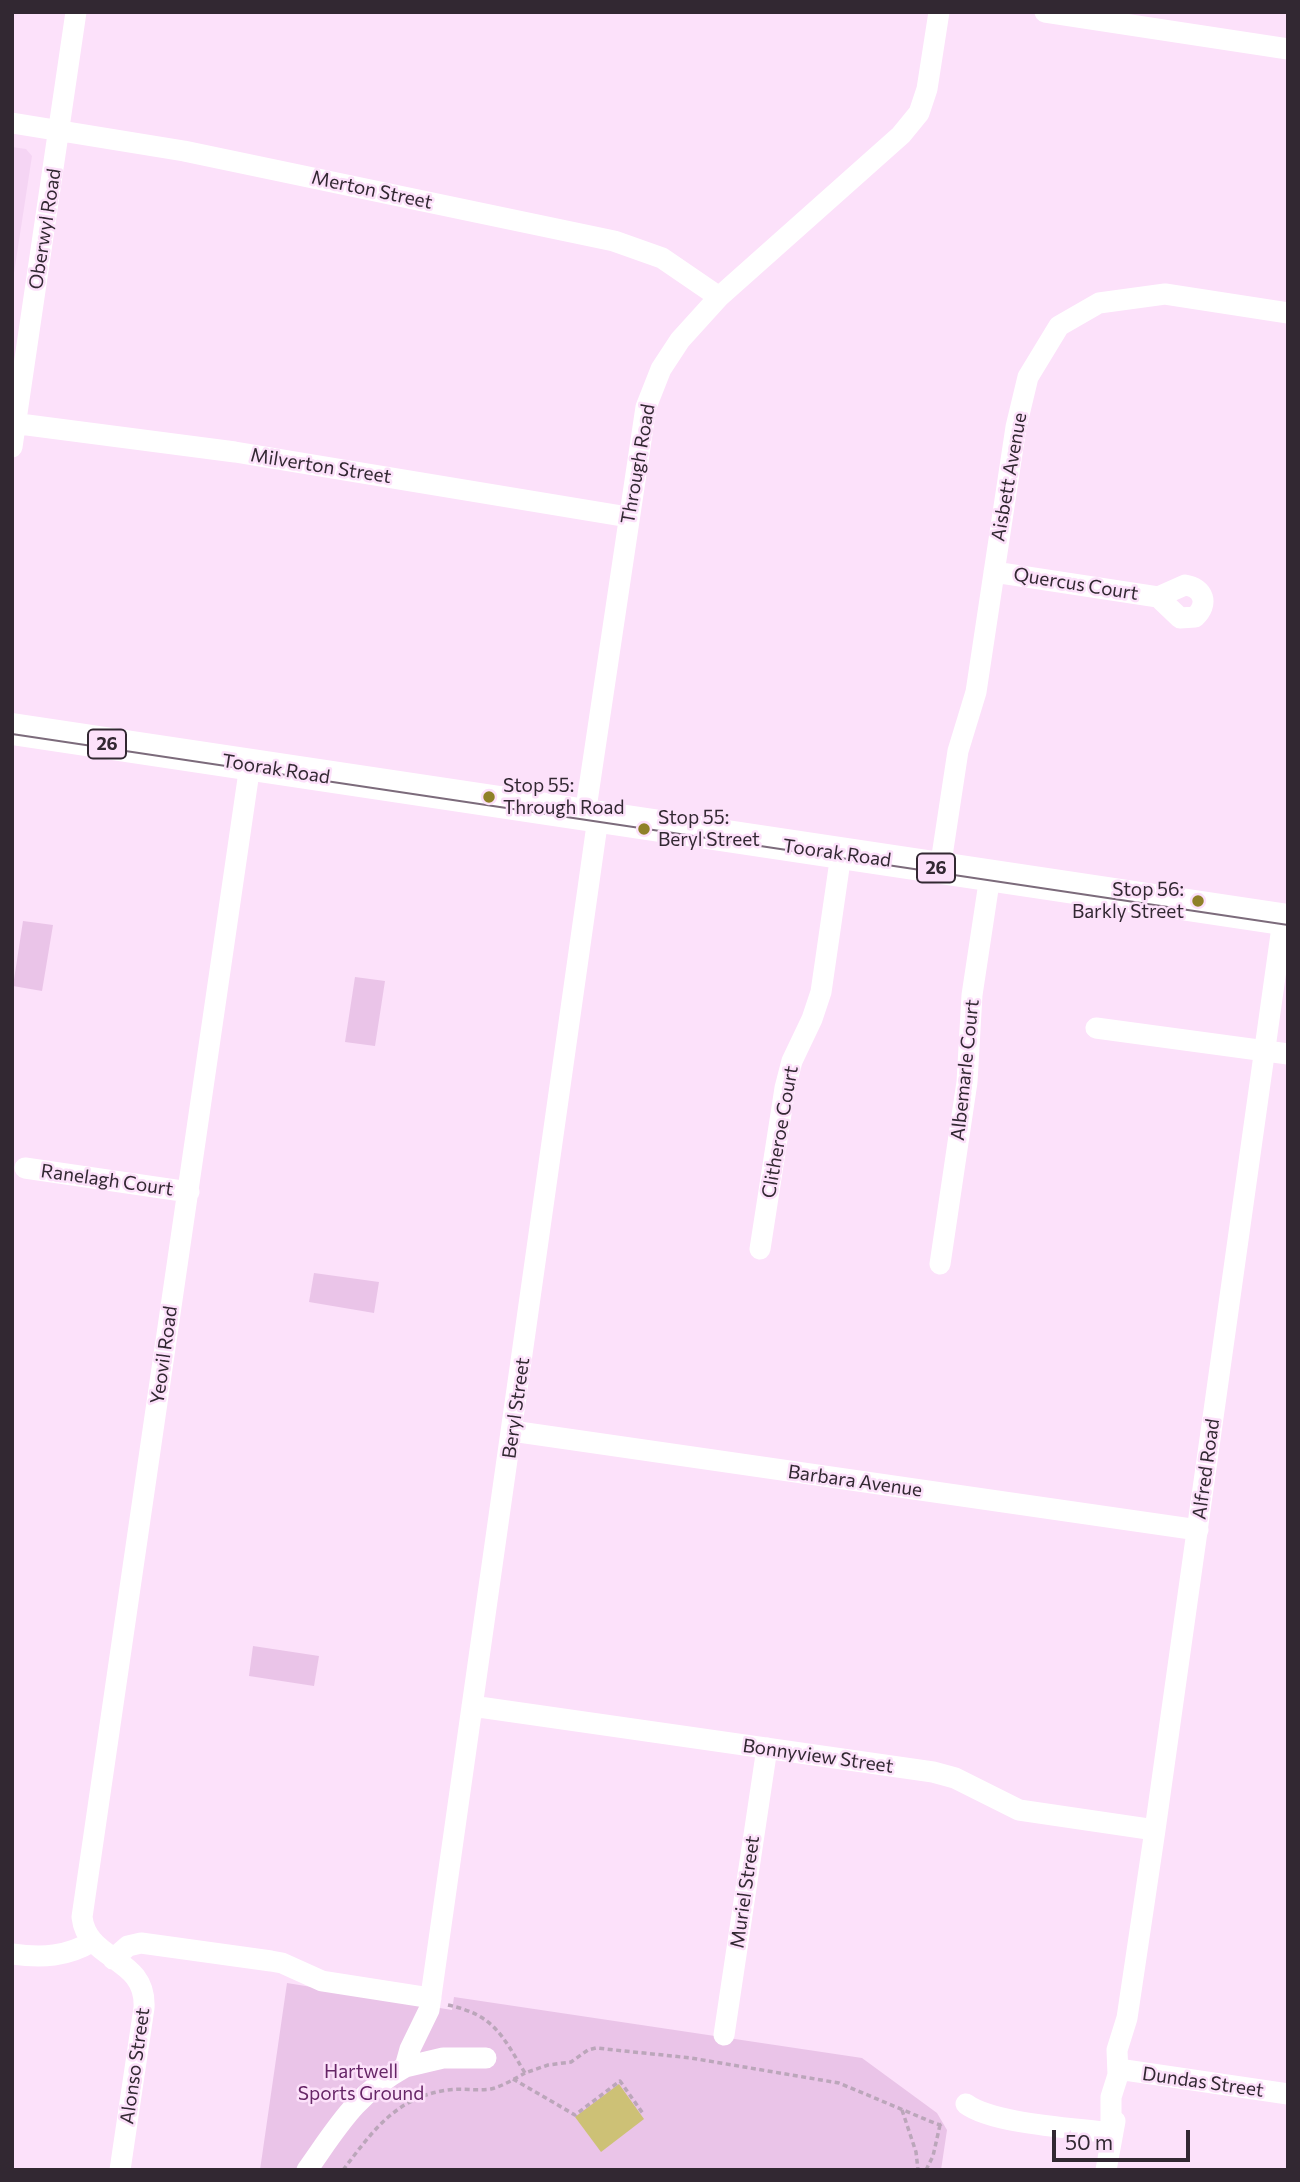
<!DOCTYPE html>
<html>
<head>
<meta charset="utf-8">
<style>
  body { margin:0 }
  #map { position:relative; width:1300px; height:2182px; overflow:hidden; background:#fce1fa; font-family:Commissioner,sans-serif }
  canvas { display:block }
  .frame { position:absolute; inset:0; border:14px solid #322832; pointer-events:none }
  .scale { position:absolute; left:1052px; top:2130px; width:138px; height:32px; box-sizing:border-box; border:4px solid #322832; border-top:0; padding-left:9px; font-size:21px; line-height:24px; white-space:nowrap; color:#322832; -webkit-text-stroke:5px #fce1fa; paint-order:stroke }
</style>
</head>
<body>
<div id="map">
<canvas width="1300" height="2182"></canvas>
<div class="frame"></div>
<div class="scale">50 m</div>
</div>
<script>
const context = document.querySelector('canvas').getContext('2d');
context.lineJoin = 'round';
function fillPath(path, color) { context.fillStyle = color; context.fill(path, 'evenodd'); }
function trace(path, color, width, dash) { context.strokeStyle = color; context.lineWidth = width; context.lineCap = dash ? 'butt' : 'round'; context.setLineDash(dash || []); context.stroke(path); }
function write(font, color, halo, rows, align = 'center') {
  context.font = font + ' Commissioner,sans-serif'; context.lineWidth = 5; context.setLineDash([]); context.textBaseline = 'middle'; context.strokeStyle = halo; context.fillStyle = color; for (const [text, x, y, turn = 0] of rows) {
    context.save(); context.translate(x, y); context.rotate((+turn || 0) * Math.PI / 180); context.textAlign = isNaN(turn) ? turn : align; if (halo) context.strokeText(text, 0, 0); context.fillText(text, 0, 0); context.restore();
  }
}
fillPath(new Path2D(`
  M12 147 26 149 32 156 12 286Z`), '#f5d5f4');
fillPath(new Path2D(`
  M23 921 53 925 42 991 13 986Z
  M355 977 385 981 375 1046 345 1042Z
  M314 1273 379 1282 374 1313 309 1302Z
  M253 1646 319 1656 314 1686 249 1676Z
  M287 1983 452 2010 454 1997 862 2058 937 2113 947 2130 941 2170H260Z`), '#eac4e8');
fillPath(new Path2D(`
  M619 2084 644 2119 601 2152 575 2117Z`), '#cdc176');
trace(new Path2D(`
  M448 2005C494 2015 502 2035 525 2073L548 2065 571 2062 588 2050 596 2048 691 2058 839 2083 927 2120 940 2125 944 2122
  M513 2079 575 2115 620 2081 644 2115
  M902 2110 916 2152 918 2170
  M343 2170C373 2131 395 2098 447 2090 462 2088 476 2091 491 2089 503 2086 514 2079 525 2073
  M926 2170 933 2156 940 2125`), '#bba6ba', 3.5, [5, 3.5]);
trace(new Path2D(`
  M1045 12 1288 49
  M12 123 184 151 614 241 662 258 719 297
  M12 423 235 452 628 517
  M12 447 76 12
  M994 572 1158 597 1185 585C1204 588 1209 604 1195 617L1180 618 1158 597
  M585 815 646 407 661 369 680 340 719 297 901 135 919 113 927 89 939 12
  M940 869 958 751 976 692 1016 427 1028 377 1059 326 1099 303 1165 294 1288 313
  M1096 1028 1288 1054
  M25 1168 189 1192
  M760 1249 785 1088 792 1061 812 1019 821 992 841 854
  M940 1264 967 1082 972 995 990 876
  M512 1431 1198 1530
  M472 1706 933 1772 955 1778 1019 1810 1155 1830
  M12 1954C42 1958 67 1957 93 1941
  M113 1959 128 1946 141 1943 271 1961 282 1963 322 1981 431 1998
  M724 2035 767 1748
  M405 2067 443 2058H486
  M1118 2069 1288 2094
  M966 2104C993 2124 1075 2128 1111 2133
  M1111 2133V2097L1118 2075 1117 2050 1127 2018 1155 1830 1283 920
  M120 2170 144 2008C147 1956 87 1962 82 1917L250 765
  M307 2170C339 2125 355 2095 405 2067L410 2049 429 2010 598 818
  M1106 2170 1115 2121`), '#fff', 21);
trace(new Path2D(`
  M12 729 1288 920`), '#fff', 32);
trace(new Path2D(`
  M12 734 1288 925`), '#7c6b7b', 2);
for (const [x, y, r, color] of [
  [489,797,7,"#8f8128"],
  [644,829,7,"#8f8128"],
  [1198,901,7,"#8f8128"]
]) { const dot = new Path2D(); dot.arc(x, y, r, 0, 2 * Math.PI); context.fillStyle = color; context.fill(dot); trace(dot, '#fce1fa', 2.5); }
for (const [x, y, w] of [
  [107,744,38],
  [936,868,38]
]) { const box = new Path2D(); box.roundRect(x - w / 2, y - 14.5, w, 29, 5); context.fillStyle = '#fce1fa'; context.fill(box); trace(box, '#322832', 2); }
write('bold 18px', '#322832', null, [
  ["26",107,744],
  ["26",936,868]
]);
write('19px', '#322832', '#fce1fa', [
  ["Merton Street",372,190,12],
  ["Oberwyl Road",45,229,-81],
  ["Through Road",638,464,-80],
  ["Milverton Street",321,466,9],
  ["Aisbett Avenue",1009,477,-80],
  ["Quercus Court",1076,584,9],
  ["Toorak Road",276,769,9],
  ["Toorak Road",837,853,8],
  ["Albemarle Court",965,1070,-84],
  ["Clitheroe Court",780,1132,-80],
  ["Ranelagh Court",107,1180,8],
  ["Yeovil Road",164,1355,-82],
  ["Beryl Street",516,1408,-82],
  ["Alfred Road",1206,1469,-82],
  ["Barbara Avenue",855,1481,8],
  ["Bonnyview Street",818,1756,8],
  ["Muriel Street",745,1892,-82],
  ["Alonso Street",135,2066,-82],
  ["Dundas Street",1203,2082,8]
]);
write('19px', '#322832', '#fce1fa', [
  ["Stop 55:",503,786],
  ["Through Road",503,808],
  ["Stop 55:",658,818],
  ["Beryl Street",658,840],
  ["Stop 56:",1184,890,"right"],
  ["Barkly Street",1184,912,"right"]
], 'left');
write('19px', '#662566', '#fce1fa', [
  ["Hartwell",361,2072],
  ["Sports Ground",361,2094]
]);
</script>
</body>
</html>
